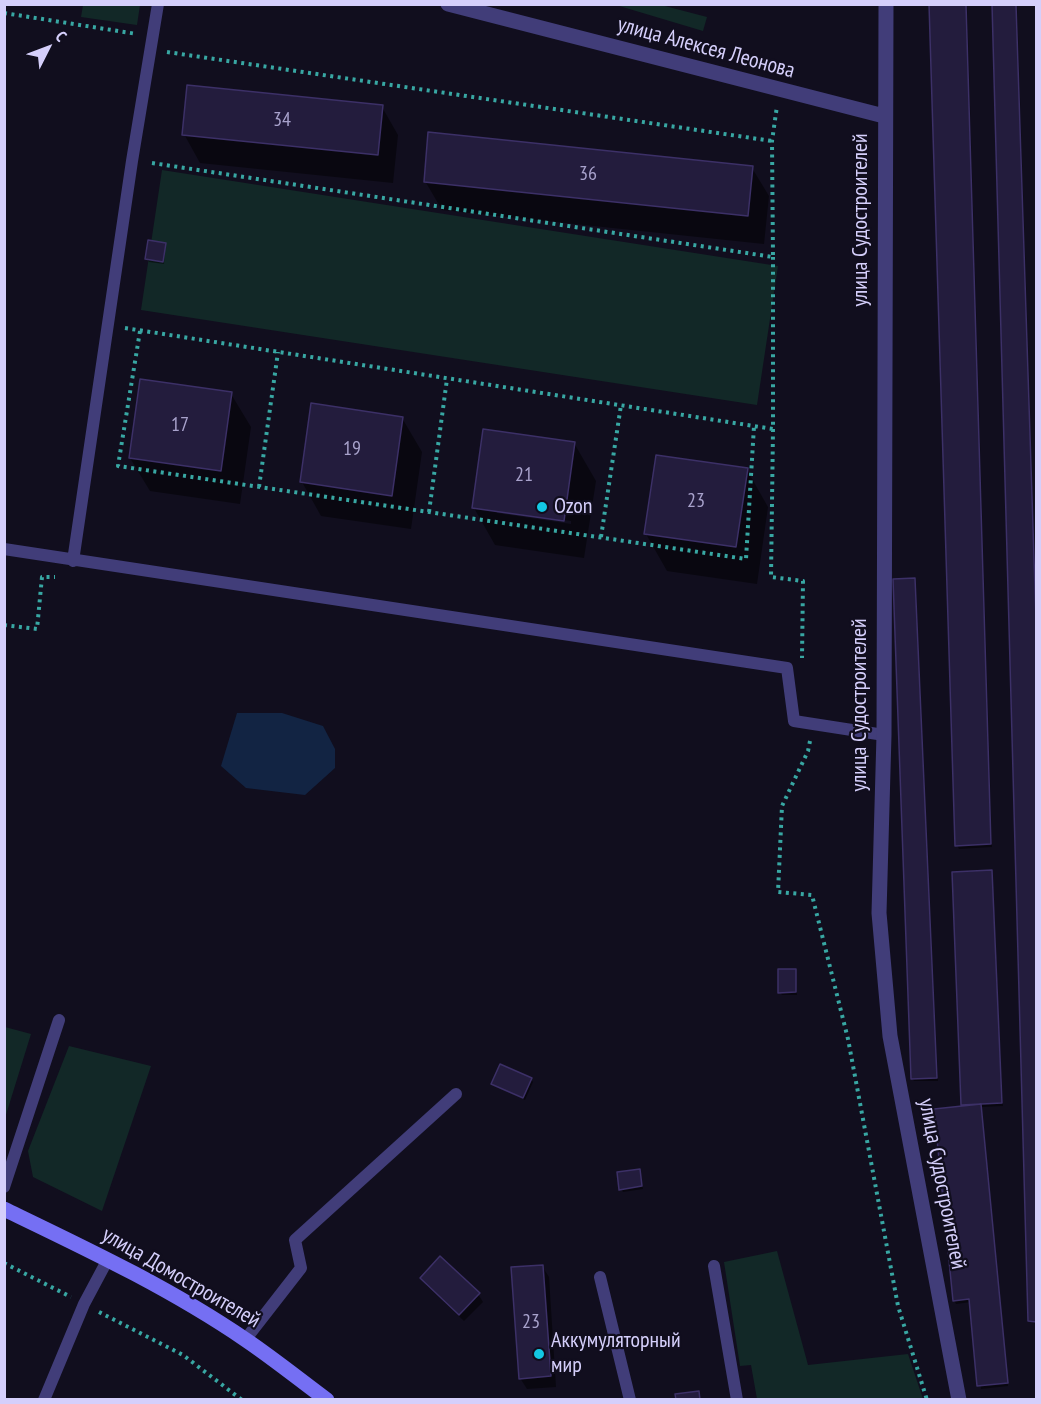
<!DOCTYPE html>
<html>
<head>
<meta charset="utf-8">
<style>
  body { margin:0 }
  #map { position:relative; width:1041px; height:1404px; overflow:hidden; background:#110e1e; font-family:"PT Sans Narrow",sans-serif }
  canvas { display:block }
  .frame { position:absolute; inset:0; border:6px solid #d5cffb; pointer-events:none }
  .north { position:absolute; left:18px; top:18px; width:60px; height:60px; -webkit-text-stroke:4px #110e1e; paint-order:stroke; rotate:48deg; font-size:16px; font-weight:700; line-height:24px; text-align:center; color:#d5cffb }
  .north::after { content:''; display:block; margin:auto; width:21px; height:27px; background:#d5cffb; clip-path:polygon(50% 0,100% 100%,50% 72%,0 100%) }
</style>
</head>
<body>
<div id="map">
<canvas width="1041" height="1404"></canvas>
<div class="frame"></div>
<div class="north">С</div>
</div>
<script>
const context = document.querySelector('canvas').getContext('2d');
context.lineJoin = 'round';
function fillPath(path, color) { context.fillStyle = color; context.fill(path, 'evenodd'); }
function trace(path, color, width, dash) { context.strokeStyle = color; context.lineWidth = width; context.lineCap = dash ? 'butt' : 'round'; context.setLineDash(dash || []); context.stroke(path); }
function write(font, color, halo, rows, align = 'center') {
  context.font = font + ' "PT Sans Narrow",sans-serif'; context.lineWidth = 4.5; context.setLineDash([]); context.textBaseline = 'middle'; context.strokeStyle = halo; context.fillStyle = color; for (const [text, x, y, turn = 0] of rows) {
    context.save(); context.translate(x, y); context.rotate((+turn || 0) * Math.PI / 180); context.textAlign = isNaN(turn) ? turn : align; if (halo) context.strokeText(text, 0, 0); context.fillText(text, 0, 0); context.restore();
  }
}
fillPath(new Path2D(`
  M83 5H140L137 25 81 17Z
  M616 5H661L707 17 703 31Z
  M162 170 778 266 757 405 141 310Z
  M5 1027 31 1034 5 1118 4 1027Z
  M69 1046 151 1066 102 1211 33 1177 28 1151Z
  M777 1251 808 1365 908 1354 923 1399H757L751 1365 740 1366 724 1262Z`), '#122827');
fillPath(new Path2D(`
  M237 713H282L323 726 335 749V768L305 795 246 788 221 766Z`), '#122443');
fillPath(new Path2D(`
  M930 4H967L992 847 959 849 957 845Z
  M994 4H1017L1036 594V1324L1030 1321Z
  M382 107 398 135 393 183 200 163 184 134Z
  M752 168 769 196 764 244 442 210 425 181Z
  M165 244 164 264 149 262 147 259Z
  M231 394 251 427 240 504 150 491 130 458Z
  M402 418 422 452 411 529 321 516 302 482Z
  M574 443 596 481 584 558 495 545 474 508ZM497 510 571 521V524L497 513Z
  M747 470 768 507 757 584 667 571 646 534Z
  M914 580 916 583 938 1081H914L912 1078Z
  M992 872 1003 1106 981 1107 1008 1386 981 1389 971 1302 956 1304 954 1300 963 1107 953 873Z
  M795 971 797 995H782L780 992Z
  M531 1079 533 1082 525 1100 493 1084Z
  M639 1170 643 1189 623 1192 621 1189Z
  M542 1266 549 1277 556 1387 527 1389 520 1378Z
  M422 1278 478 1294 483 1302 464 1321 426 1285Z`), '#0007');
const building = new Path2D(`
  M929 4H966L991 844 955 846Z
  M992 4H1016L1036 619V1322L1028 1321Z
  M187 85 383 105 378 155 182 135Z
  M428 132 753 166 748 216 424 182Z
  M148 240 166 243 163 262 145 259Z
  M140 379 232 392 221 471 129 458Z
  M311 403 403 417 392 496 300 482Z
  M483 429 575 442 564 521 472 508Z
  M656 455 748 468 736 547 644 534Z
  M915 578 937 1078 911 1079 893 579Z
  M992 870 1002 1103 961 1105 952 872Z
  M778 969H796V992L778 993Z
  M500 1064 532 1078 523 1098 491 1084Z
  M981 1104 1008 1383 977 1386 969 1299 953 1301 934 1109Z
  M640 1169 642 1186 619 1190 617 1172Z
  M440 1256 480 1293 459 1315 420 1278Z
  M543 1265 551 1376 519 1379 511 1267Z
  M699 1391 700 1400H676L675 1394Z`);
fillPath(building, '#231c3d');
trace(building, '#3c3067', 1.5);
trace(new Path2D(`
  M4 13 137 34
  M167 52 772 141
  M152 163 773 257 772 141 777 106
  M125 328 773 429V257
  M140 331 118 466 746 559 754 426
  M773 429 771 577 803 581 802 658
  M259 487 278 352
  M429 512 447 379
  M601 537 621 405
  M4 625 37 629 42 577H55
  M810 741 808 751 782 806 778 892 812 895 848 1039 898 1306 927 1400
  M4 1263 71 1297
  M99 1312 183 1355 242 1400`), '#38a7a3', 4, [3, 4.5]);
trace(new Path2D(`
  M4 549 787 668 794 721 884 735
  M73 561 132 161 158 4
  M4 1187 59 1020
  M714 1266 737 1400
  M600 1277 630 1400
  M245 1340 301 1268 295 1240 456 1094
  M44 1400 84 1304 108 1259`), '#413d79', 12);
trace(new Path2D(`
  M448 4 884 116
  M886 4 884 735 879 913 890 1036 959 1400`), '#413d79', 15);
trace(new Path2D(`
  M4 1209C87 1249 170 1288 246 1340 274 1359 300 1380 327 1400`), '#756ff3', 15);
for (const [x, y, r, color] of [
  [542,507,6,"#13c8e3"],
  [539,1354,6,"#13c8e3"]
]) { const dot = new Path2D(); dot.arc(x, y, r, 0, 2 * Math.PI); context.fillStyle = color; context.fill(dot); trace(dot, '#110e1e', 2); }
write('20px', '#a8a2cc', null, [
  ["34",282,120],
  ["36",588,174],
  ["17",180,425],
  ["19",352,449],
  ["21",524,475],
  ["23",696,501],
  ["23",531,1322]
]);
write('22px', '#d5cffb', '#110e1e', [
  ["улица Алексея Леонова",706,48,15],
  ["улица Судостроителей",861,220,-90],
  ["улица Судостроителей",860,705,-90],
  ["улица Судостроителей",942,1184,79],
  ["улица Домостроителей",181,1278,30]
]);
write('22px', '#d5cffb', '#110e1e', [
  ["Ozon",554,507],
  ["Аккумуляторный",551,1341],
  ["мир",551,1366]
], 'left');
</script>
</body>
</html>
